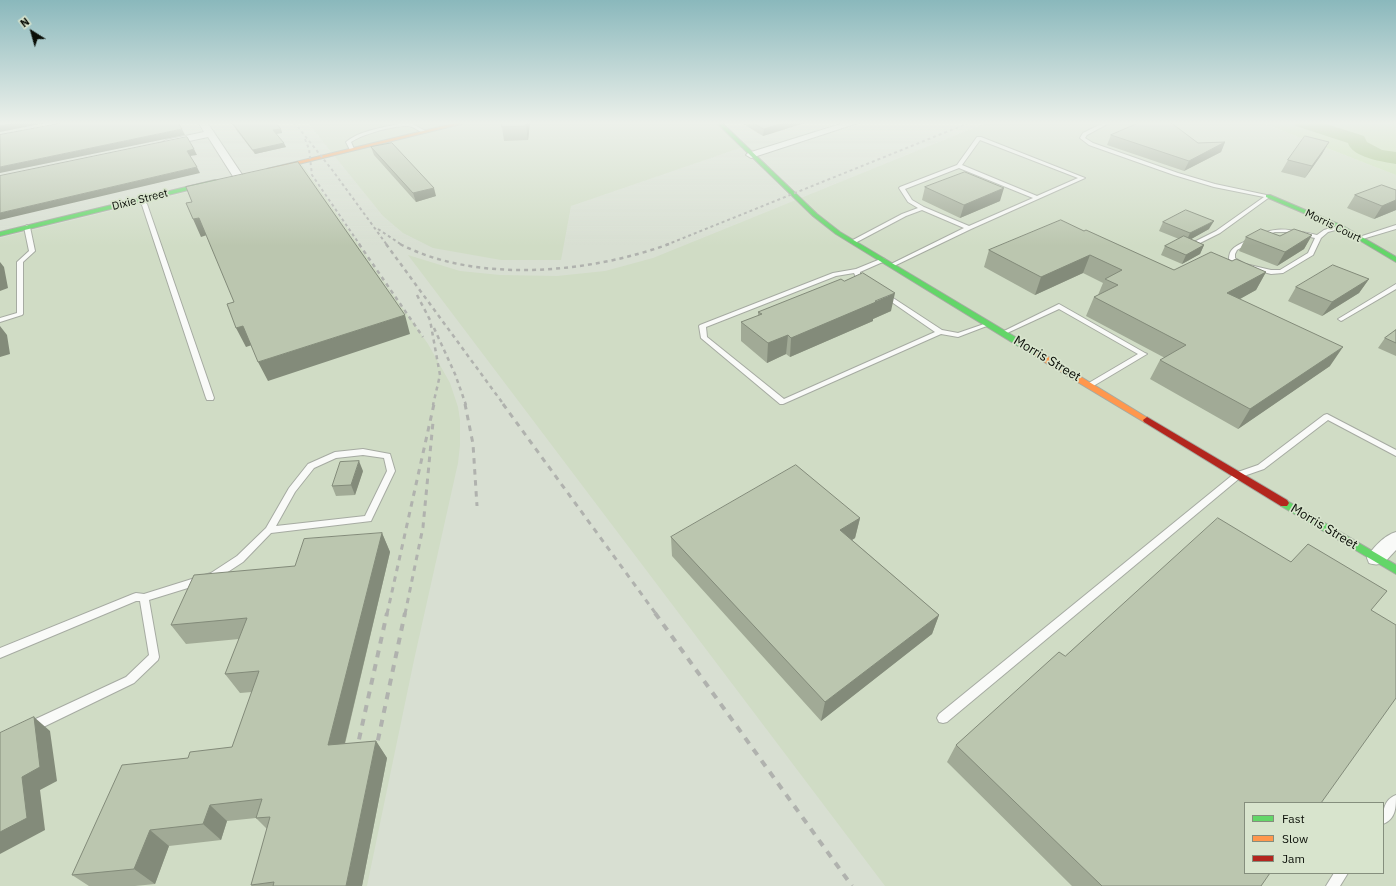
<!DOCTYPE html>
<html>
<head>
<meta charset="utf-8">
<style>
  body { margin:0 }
  #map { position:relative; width:1396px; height:886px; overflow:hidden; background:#d8dfd2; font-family:"IBM Plex Sans",sans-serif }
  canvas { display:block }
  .legend { position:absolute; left:1244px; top:802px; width:140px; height:72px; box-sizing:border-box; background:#d8e4cd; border:1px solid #858e7d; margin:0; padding:5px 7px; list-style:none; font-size:12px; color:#090d06 }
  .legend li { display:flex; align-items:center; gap:8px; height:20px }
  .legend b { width:20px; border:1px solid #858e7d }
  .north { position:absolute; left:12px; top:12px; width:40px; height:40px; -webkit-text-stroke:3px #d8e4cd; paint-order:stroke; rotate:323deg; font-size:11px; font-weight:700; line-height:16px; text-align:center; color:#090d06 }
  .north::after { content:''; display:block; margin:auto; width:14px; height:18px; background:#090d06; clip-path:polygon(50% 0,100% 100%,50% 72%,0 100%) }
</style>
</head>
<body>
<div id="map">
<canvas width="1396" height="886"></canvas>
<ul class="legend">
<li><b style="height:5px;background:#63d668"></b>Fast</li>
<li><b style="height:5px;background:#ff974d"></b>Slow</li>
<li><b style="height:5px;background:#b3261e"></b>Jam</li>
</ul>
<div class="north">N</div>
</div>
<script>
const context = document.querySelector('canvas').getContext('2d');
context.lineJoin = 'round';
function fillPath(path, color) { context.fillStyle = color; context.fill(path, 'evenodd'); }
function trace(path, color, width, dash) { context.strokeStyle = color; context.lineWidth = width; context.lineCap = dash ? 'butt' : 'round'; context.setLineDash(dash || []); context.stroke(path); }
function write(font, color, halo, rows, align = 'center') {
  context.font = font + ' "IBM Plex Sans",sans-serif'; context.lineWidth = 3.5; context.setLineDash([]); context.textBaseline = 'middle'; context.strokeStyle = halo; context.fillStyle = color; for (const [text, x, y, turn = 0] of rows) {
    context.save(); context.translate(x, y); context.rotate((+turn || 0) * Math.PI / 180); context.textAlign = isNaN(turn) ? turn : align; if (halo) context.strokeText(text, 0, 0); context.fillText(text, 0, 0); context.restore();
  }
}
fillPath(new Path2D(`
  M307 122H718L743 147 571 206 561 260H501L433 248 403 233 383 216Z
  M988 122H1260L1396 175V886H885L408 255 460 271 500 275 557 276 605 271 653 258ZM1245 803H1383V873H1245Z
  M302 164 428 344 450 383 458 407 460 420V445L458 463 414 660 367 886H0V238Z`), '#d0dcc5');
fillPath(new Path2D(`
  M1260 122H1389L1396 124V175Z`), '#c7dfb0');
fillPath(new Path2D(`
  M1294 122H1320L1364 136 1367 142 1382 150 1396 152V164C1383 162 1352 157 1348 143L1296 126Z`), '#9dbd7b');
const lane = new Path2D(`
  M1105 122H1111L1087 135 1085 138 1093 143 1178 173 1215 184 1271 196 1220 233 1194 246H1190V244L1216 231 1264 197 1214 187 1174 175 1089 145 1080 138 1083 133Z
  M398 124H413L427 132 423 133C419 131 414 127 409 126 394 125 363 134 351 142L354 149 352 150H350L346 142C359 131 381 128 398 124Z
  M977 137H981L1085 178 971 229 894 266H890L889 265 964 228 922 210 906 216 855 243H851V241L902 214 918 208 908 202 899 188 900 187 957 165ZM980 140 1078 178 1037 196 962 165ZM959 168 1033 198 969 226 924 207 912 200 905 189Z
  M138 199H142L147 204 214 398 213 400H207L206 398 142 205 137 200Z
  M27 225 30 227 35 251 23 262V314L22 315 0 322V318L17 313V262L29 251 24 227Z
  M1341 225 1344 227 1343 228 1328 232 1321 238 1313 255 1283 273 1271 274 1241 266 1229 259C1229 250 1234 247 1242 243 1273 225 1283 228 1317 235L1324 230ZM1275 232H1287L1315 238 1308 253 1280 270H1271L1245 264 1235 258V254L1237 250 1262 236Z
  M1396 225V229L1359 240 1356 238Z
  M883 258 886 260 885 261 860 272V277H856L854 273 836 276 706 327 707 337 784 399 935 332 883 296V294H887L942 330 958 333 987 323H991L992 324 958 337 941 334 783 404H780L701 338 699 326 700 325 833 273 856 269Z
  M1396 284V289L1343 320 1341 321 1338 319Z
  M1059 304 1145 353 1147 354 1090 388 1086 386 1087 384 1138 354 1059 309 1005 334H1001L1000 333Z
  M1327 414 1396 450V456L1328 420 1264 469 1241 477 947 722 943 723 939 722 937 718 939 714 1235 473 1258 465 1324 415Z
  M363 449 390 454 395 471 371 521 271 533 243 562 217 579 149 600 159 657 158 660 134 683 35 731 31 732 27 731 25 727 27 723 126 677 149 655 140 601H136L0 658V648L133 594 136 593 144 594 211 573 237 556 266 528 289 488 308 464 335 452ZM363 455 384 458 387 471 365 516 276 526 295 492 314 468 336 458Z
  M1396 795C1396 807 1396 819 1383 824 1383 812 1383 800 1396 795Z
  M1334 873H1348L1340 886H1326Z`);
const street = new Path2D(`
  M198 122H207L243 176 242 178H234L208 137 166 146 161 143 166 140 204 132Z
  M847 122H861L754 157 751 158 746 155 748 153Z
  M1396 532V550C1387 559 1383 568 1369 563L1367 558C1372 548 1385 535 1396 532Z`);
const fast = new Path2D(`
  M716 122H721L817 214 840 232 1042 353 1043 355 1042 357H1036L836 234 813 216Z
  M215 180 217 181V183L0 236V232Z
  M1266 195H1270L1343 226 1396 257V262L1339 228 1266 197Z
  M1284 499 1396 565V574L1281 506 1279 503 1281 500Z`);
const slow = new Path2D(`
  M460 122H469L270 171 267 169Z
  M1036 353H1042L1151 420 1147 423 1144 422 1036 357 1035 355Z`);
const jam = new Path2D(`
  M1147 417 1287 500 1289 503 1287 506H1281L1144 422 1143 420Z`);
trace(lane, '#a6aba2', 2);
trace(street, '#a6aba2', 2);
trace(fast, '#a6aba2', 2);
trace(slow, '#a6aba2', 2);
trace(jam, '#a6aba2', 2);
fillPath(lane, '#f9faf8');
fillPath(street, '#f9faf8');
fillPath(fast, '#63d668');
fillPath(slow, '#ff974d');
fillPath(jam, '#b3261e');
trace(new Path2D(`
  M294 122 333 171 387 245
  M305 139 309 149 312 175 360 245
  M378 229 402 245
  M666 245 971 122`), '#b0b2ae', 2, [3, 3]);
trace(new Path2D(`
  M359 244 423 337
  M386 244 504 405
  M400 244C477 284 590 273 669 244
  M417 295 430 320 440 375 433 405
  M434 328 455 374 466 405`), '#b0b2ae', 2.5, [4, 4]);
trace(new Path2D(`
  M465 404 473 444 477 506
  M503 404 656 614
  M387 614 434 404
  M405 614 423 527 433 422`), '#b0b2ae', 3, [5.5, 5.5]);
trace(new Path2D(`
  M655 613 852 886
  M356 753 387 613
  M375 754 405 613`), '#b0b2ae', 4, [7, 7]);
fillPath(new Path2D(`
  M230 122H275L281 129 282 133 276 134 286 147 255 154Z
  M530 122 528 140 504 141 502 127Z
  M743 122H808L763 136 743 124Z
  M1111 135 1198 143 1225 142 1221 152 1184 171 1107 145Z
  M1329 142 1322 154 1305 178 1281 172 1288 160Z
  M371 147 436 196 416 202 374 155Z
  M925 187 1000 201 960 218 922 200Z
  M1396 190V210L1374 219 1347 208 1355 195Z
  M1163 222 1209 229 1191 239 1204 245 1200 254 1182 264 1161 255 1165 246 1179 239 1159 231Z
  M1084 231 1174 270 1232 261 1266 272 1256 290 1239 299 1330 366 1238 429 1150 379 1160 360 1165 358 1086 316 1094 297 1098 295 1103 283 1083 273 1035 295 984 267 989 250Z
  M1312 235 1304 249 1277 266 1239 251 1246 237Z
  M1369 279 1359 293 1322 316 1288 301 1296 287Z
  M891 311 873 319V321L790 357 786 354 767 363 741 341V322L758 316V312Z
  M1396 330V356L1378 348 1385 338Z
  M363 471 355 495 336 496 332 486Z
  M860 518 855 538 852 540 939 615 932 634 821 721 672 556 671 537Z
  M382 533 390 552 345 744 376 741 387 758 362 886H252L251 885 267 829 256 818 227 821 221 840 169 846 155 884 135 886H89L72 875 188 758 232 747 252 692 240 693 225 674 239 639 186 644 171 625 295 566Z
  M1371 610 1261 886H1072L947 762 956 745 1065 656Z`), '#a1aa96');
fillPath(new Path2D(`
  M21 122H51L0 132V126Z
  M526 122H530L528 140 526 126Z
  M786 122H808L763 136 764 129Z
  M182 129 185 135 0 173V167Z
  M281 129 282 133 274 134 273 130Z
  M1225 142 1221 152 1184 171 1189 161Z
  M1329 142 1322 154 1305 178 1312 166Z
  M284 143 286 147 255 154 253 150Z
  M194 149 197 155 190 156 187 151Z
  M197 167 200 173 0 220V213Z
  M434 188 436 196 416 202 413 193Z
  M1004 188 1000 201 960 218 964 205Z
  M1396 200V210L1374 219 1382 206Z
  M199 218 207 235 201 237 193 219Z
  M1214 221 1209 229 1186 242 1190 233Z
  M1312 235 1304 249 1277 266 1285 252Z
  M1204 245 1200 254 1182 264 1186 255Z
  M1090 255 1083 273 1035 295 1041 277Z
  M0 262 4 267 8 288 0 291Z
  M1266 272 1256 290 1217 312 1227 293Z
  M1369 279 1359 293 1322 316 1332 302Z
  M895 293 891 311 873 319V321L790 357 791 338Z
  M405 315 410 334 268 381 258 362Z
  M0 326 7 335 10 354 0 357Z
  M243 326 252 345 246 347 236 328Z
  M788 335 786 354 767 363 768 343Z
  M1343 347 1330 366 1238 429 1250 409Z
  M359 461 363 471 355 495 351 485Z
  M860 518 855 538 836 550 840 530Z
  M382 533 390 552 340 763 328 745Z
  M939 615 932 634 821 721 825 702Z
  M34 717 50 731 57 781 40 790 45 830 0 854V832L22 777Z
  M376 741 387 758 362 886H346Z
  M210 805 227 821 221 840 203 824Z
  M150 830 169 846 155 884 134 869Z`), '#838b7a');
const building = new Path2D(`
  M0 122H21L0 126Z
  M67 122H178L182 129 0 167V135Z
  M232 122H275L281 129 273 130 284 143 253 150Z
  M502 122H526V126L502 127Z
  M752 122H786L764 129Z
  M1141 122H1170L1198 143 1225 142 1189 161 1111 135Z
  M1305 136 1329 142 1312 166 1288 160Z
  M187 137 194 149 187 151 197 167 0 213V176Z
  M392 143 434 188 413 193 371 147Z
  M298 162 405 315 258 362 243 326 236 328 227 304 234 302 199 218 193 219 186 203 192 202 186 187Z
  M965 172 1004 188 964 205 925 187Z
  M1382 185 1396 190V200L1382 206 1355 195Z
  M1186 210 1214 221 1190 233 1163 222Z
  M1061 220 1084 231 1086 230 1174 270 1211 252 1232 261 1236 259 1266 272 1227 293 1343 347 1250 409 1160 360 1186 345 1094 297 1118 285 1105 279 1122 270 1090 255 1041 277 989 250Z
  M1261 229 1280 236 1294 229 1312 235 1285 252 1246 237Z
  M1184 236 1204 245 1186 255 1165 246Z
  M1333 265 1369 279 1332 302 1296 287Z
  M863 273 895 293 875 301 876 302 791 338 788 335 768 343 741 322 762 314 758 312 841 279 844 281Z
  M1396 330V343L1385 338Z
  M359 461 351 485 332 486 340 462Z
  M796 465 860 518 840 530 939 615 825 702 671 537Z
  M1218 518 1291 562 1308 544 1387 591 1371 610 1396 625V698L1321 803H1245V873H1270L1261 886H1102L956 745 1059 652 1065 656Z
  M382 533 328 745 376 741 346 886H273L274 882 251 885 270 817 256 818 262 799 210 805 203 824 150 830 134 869 72 875 122 765 188 758 190 752 232 747 259 671 225 674 247 618 171 625 194 575 295 566 304 539Z
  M34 717 40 767 22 777 27 818 0 832V733Z`);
fillPath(building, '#bbc6af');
trace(building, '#838b7a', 1);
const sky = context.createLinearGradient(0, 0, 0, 246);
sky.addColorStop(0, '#8ab8bc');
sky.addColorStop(0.5, '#edf1eb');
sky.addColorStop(1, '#edf1eb00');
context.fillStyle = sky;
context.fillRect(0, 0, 1396, 246);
write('11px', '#090d06', '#d8e4cd', [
  ["Dixie Street",140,200,-14],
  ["Morris Court",1333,226,26]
]);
write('13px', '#090d06', '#d8e4cd', [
  ["Morris Street",1047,359,31],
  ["Morris Street",1324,527,31]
]);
</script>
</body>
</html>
